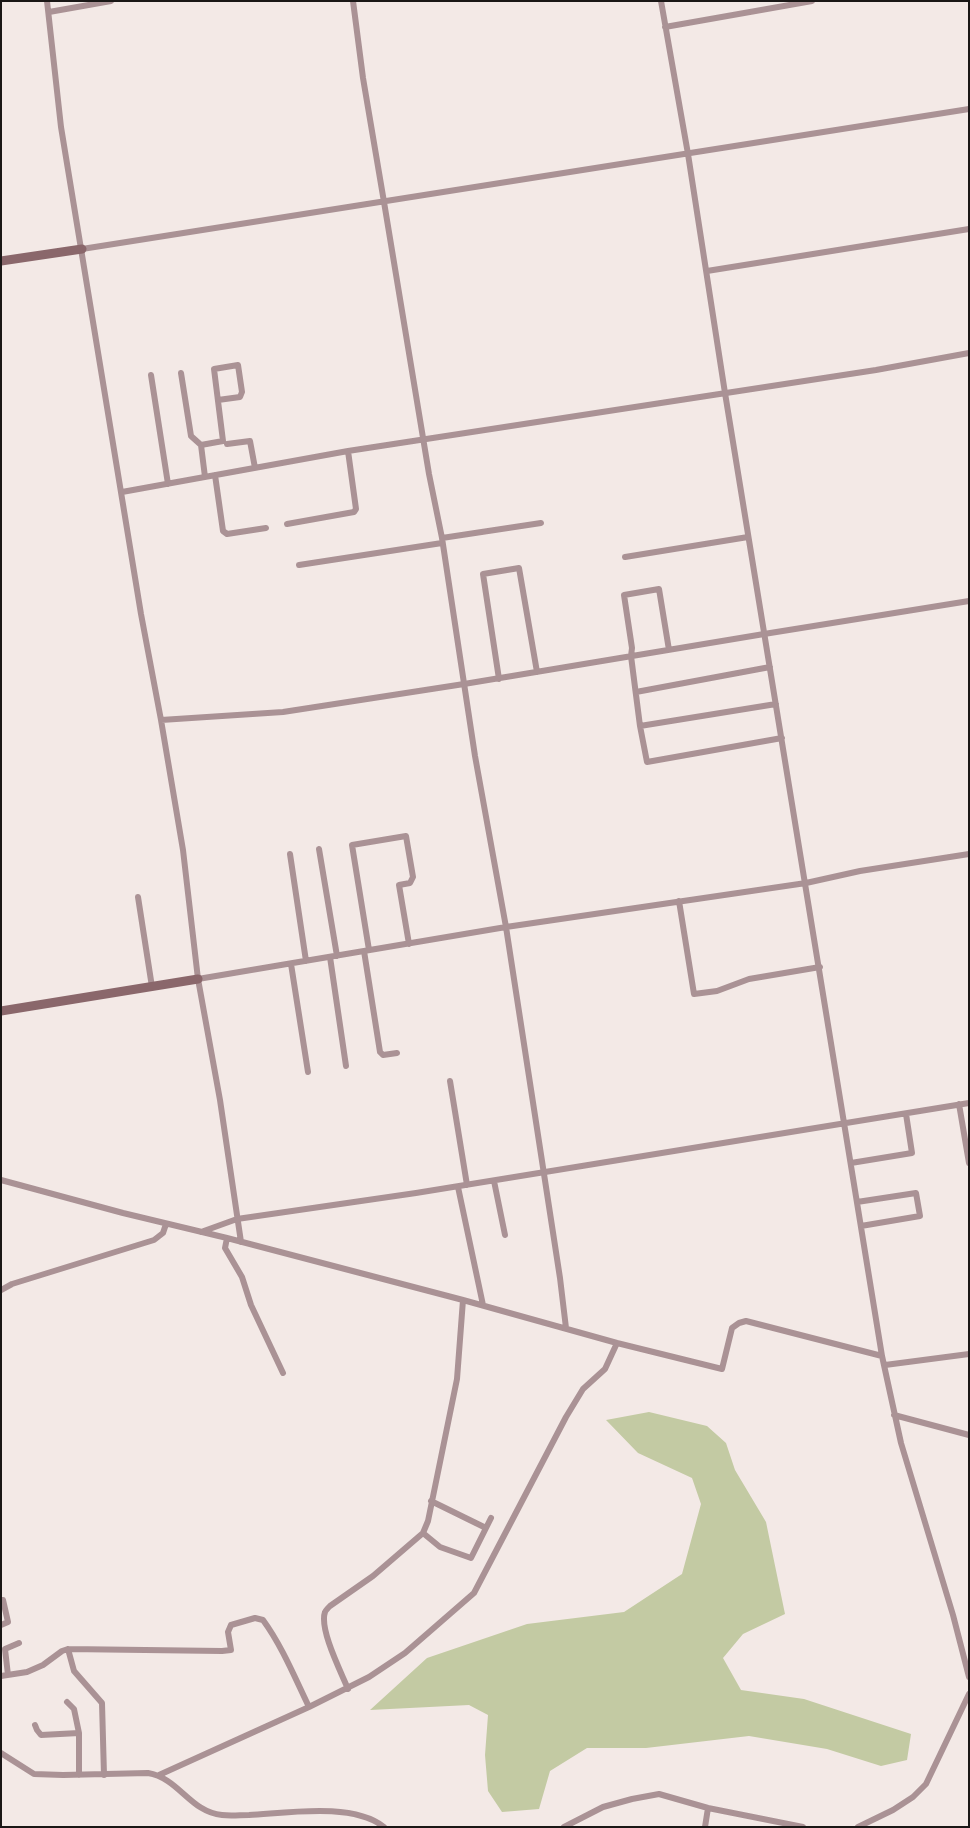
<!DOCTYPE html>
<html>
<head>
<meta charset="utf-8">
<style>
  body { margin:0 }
  #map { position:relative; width:970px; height:1828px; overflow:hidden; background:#f3e9e6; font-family:Karla,sans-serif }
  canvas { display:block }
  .frame { position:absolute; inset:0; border:2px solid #1a1716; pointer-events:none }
</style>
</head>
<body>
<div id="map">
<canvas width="970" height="1828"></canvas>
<div class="frame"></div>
</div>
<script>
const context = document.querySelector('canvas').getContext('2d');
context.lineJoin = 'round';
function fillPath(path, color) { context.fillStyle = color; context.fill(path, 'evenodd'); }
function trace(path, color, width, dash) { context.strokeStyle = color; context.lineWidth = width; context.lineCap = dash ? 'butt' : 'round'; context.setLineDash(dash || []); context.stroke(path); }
fillPath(new Path2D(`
  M649 1412 707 1426 726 1443 735 1470 766 1522 785 1614 743 1634 723 1658 741 1690 804 1699 911 1734 907 1760 881 1766 827 1749 749 1736 646 1748H587L550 1771 539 1809 502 1812 488 1791 485 1755 488 1715 469 1705 370 1710 427 1658 527 1624 624 1612 682 1574 701 1504 692 1478 638 1453 606 1420Z`), '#c3caa3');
trace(new Path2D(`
  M47 1 61 127 141 614 161 720 183 850 198 979 220 1100 241 1242
  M353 1 363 78 384 202 429 474 442 538 475 756 506 927 560 1278 566 1328
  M661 1 688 154 725 393 882 1356 901 1443 953 1615 969 1677
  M49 12 111 1
  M665 27 812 1
  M82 249 969 109
  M707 271 969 229
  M181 373 191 436 201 445 205 477
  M151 375 168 484
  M227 444 250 441 255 468
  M201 445 223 441 214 369 238 365 242 392 240 397 218 400
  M215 475 223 531 227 534 266 528
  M122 492 348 451 876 370 969 353
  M287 524 354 512 356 509 348 451
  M442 538 541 523
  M625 557 748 537
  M299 565 442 543
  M669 650 659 589 624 595 632 648 631 656 640 726 647 762 782 738
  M499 679 483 574 519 568 537 672
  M636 692 770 667
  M161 720 283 712 464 684 764 634 969 601
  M640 726 776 704
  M319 849 337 956
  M290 854 306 961
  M138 897 152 987
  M679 901 694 994 717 991 749 979 820 967
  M369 950 352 845 406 836 413 877 410 883 399 885 409 944
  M364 951 380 1052 383 1055 397 1053
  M330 957 346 1066
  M291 964 308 1072
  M198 979 506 927 806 883 860 871 969 854
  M450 1081 467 1185
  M959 1104 969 1163
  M851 1163 912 1153 906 1114
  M1 1180 123 1213 227 1238 463 1300 617 1343 722 1369 732 1328 739 1323 746 1321 882 1356
  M494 1181 505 1235
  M458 1187 483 1305
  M857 1202 916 1193 920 1216 861 1226
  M201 1232 237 1219 416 1193 969 1103
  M227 1238 225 1248 242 1277 251 1305 283 1373
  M1 1290 12 1284 154 1240 163 1233 166 1224
  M885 1365 969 1354
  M894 1415 969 1435
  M431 1501 486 1528
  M423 1533 440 1547 471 1558 491 1518
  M1 1625 8 1622 3 1600
  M68 1649 74 1671 102 1703 104 1775
  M8 1675 5 1649 19 1643
  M1 1676 27 1672 43 1665 62 1651 68 1649 222 1651 231 1650 228 1632 231 1625 255 1618 263 1620C282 1646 295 1678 309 1707
  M348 1689C341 1672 319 1629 325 1612 325 1611 329 1607 330 1606L373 1576 423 1533 428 1521 457 1379 463 1300
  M67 1702 74 1709 79 1733V1775
  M35 1725 37 1730 41 1735 79 1733
  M1 1753 34 1774 63 1775 148 1773C179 1778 190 1812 222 1815 231 1816 240 1815 249 1815 287 1813 353 1802 384 1827
  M159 1775 309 1707 369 1677 405 1653 474 1593 566 1417 583 1389 605 1369 617 1343
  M564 1827 603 1807 632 1799 659 1794 708 1808 803 1827
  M705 1827 708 1808
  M858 1827 893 1810 913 1797 926 1784 969 1694`), '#aa9295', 6);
trace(new Path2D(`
  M1 261 82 249
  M1 1011 198 979`), '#8a676b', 9);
</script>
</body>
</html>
